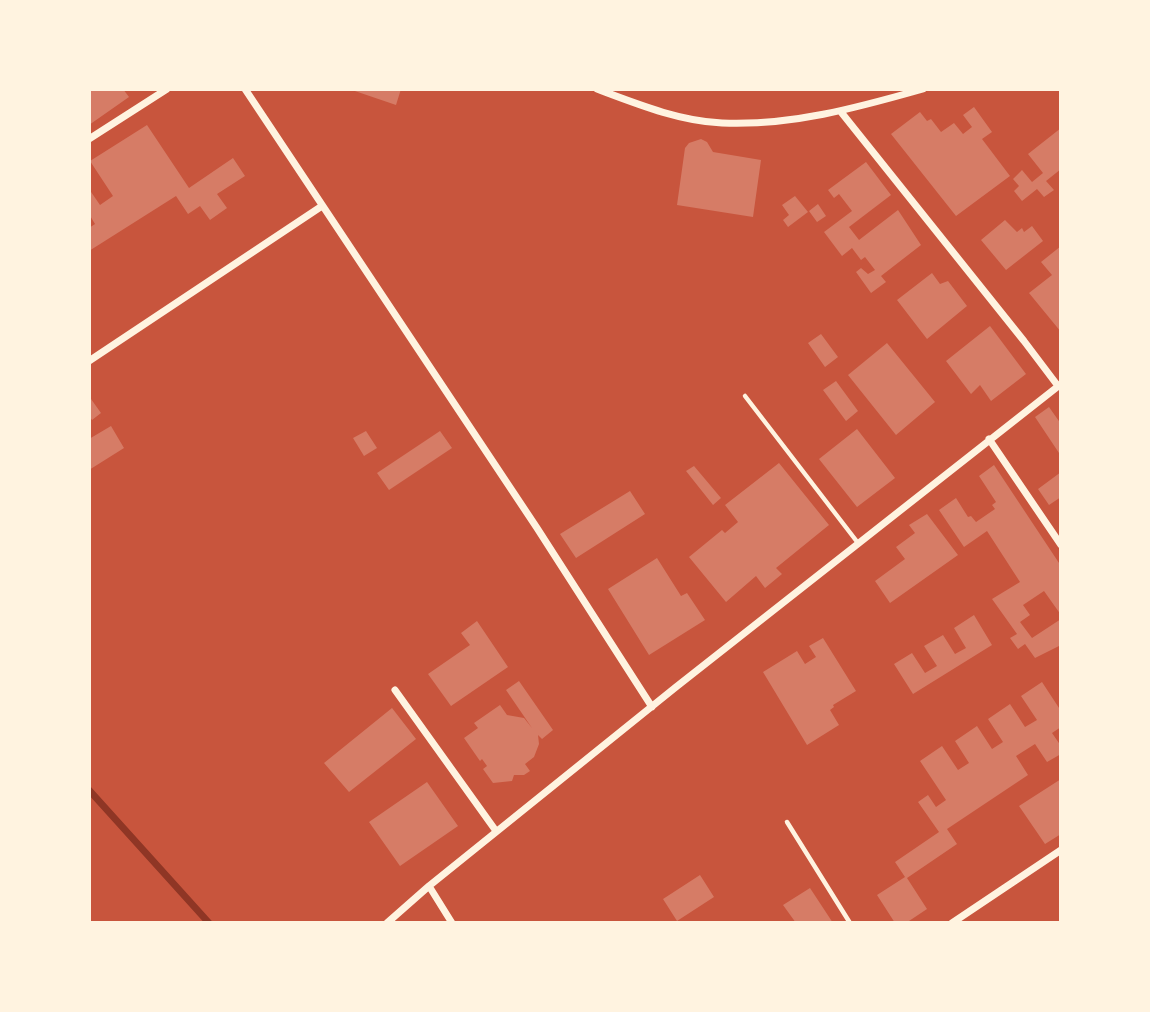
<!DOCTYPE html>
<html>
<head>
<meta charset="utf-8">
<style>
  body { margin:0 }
  #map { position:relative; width:1150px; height:1012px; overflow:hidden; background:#c8553d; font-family:"PT Sans Narrow",sans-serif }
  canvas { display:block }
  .frame { position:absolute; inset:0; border:91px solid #fff3e0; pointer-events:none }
</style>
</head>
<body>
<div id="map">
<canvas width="1150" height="1012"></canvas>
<div class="frame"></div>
</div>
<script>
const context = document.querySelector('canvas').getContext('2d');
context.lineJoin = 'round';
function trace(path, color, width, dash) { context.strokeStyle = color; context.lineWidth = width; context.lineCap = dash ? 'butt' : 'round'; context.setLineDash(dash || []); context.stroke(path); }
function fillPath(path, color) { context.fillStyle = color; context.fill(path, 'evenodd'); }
trace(new Path2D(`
  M89 790 209 923`), '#8f3625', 7);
fillPath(new Path2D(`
  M89 89H123L129 97 89 125Z
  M349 89H401L396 105Z
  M974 107 992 132 982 139 1010 176 956 216 891 134 920 112 927 121 931 119 941 132 954 123 963 134 972 127 963 115Z
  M147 125 189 188 233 158 245 176 217 194 227 208 210 220 200 206 188 214 176 196 89 251V228L95 224 89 214V189L100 205 113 196 90 161Z
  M1061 128V169L1046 181 1054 190 1044 197 1037 189 1022 201 1014 191 1019 186 1013 179 1022 170 1032 182 1043 173 1028 154Z
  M701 139 707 142 713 152 761 160 753 217 677 205 685 148 689 143Z
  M866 162 891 195 849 227 859 240 898 210 921 245 881 276 886 282 871 293 856 272 861 268 868 274 875 270 865 257 861 260 852 248 842 256 824 232 852 211 839 194 834 198 828 190Z
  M795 196 808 212 788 227 783 220 789 215 782 205Z
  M818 204 826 216 817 222 809 211Z
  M1005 220 1017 232 1022 228 1024 232 1032 226 1043 241 1006 270 981 240Z
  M1061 246V332L1029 293 1052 275 1041 262Z
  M932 273 940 284 948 281 967 306 927 339 897 300Z
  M990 326 1026 374 991 401 980 385 971 394 946 361Z
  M821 334 838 357 825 367 808 343Z
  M887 343 935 402 896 435 848 375Z
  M836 381 858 411 846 421 823 390Z
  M91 399 101 413 92 420 89 416V401Z
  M1049 407 1061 424V456L1035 417Z
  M111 426 124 448 89 470V439Z
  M857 429 895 478 857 507 819 459Z
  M366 431 377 448 364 456 353 438Z
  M440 431 452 448 389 490 377 473Z
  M779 463 829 525 776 568 782 574 765 588 756 576 726 602 689 557 722 530 725 533 738 522 725 505Z
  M994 465 1061 566V615L1044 591 1023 605 1030 615 1020 622 1032 638 1061 619V645L1035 658 1025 644 1018 649 1010 638 1017 634 992 599 1020 582 987 531 964 547 939 510 956 498 968 517 971 516 976 522 995 509 992 505 996 502 979 476Z
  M694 466 721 498 713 505 686 471Z
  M1061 472V497L1049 505 1038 489Z
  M630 491 645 514 576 558 560 534Z
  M927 514 958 555 890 603 875 581 905 559 896 547 915 533 909 525Z
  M657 558 681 596 687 593 705 620 649 655 608 589Z
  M974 615 992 645 913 694 894 664 912 653 925 673 937 666 924 646 943 635 955 654 966 648 954 628Z
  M477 621 508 667 451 706 428 674 470 645 461 633Z
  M823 638 856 691 833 705 834 707 830 710 839 725 807 745 763 672 797 651 805 664 816 657 809 646Z
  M519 681 553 730 542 739 538 735 539 744 534 757 525 764 530 771 524 775H514L512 781 493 783 483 769 487 766 482 759 480 761 464 738 478 728 474 723 500 705 507 715 524 718 532 728 506 690Z
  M1042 682 1061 711V727L1052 733 1061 746V754L1047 762 1035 744 1016 756 1028 775 947 829 957 844 907 878 927 909 906 923H895L877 895 905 877 895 862 939 832 918 802 928 795 936 807 946 800 920 761 942 746 958 770 969 763 955 741 977 726 992 749 1003 742 988 719 1010 704 1025 727 1037 720 1021 696Z
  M392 708 416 739 349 792 324 763Z
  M1061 779V834L1045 844 1019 806Z
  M427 782 458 826 400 866 369 822Z
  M700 875 714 897 677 921 663 899Z
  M810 888 833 923H796L783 905Z`), '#d67c66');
trace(new Path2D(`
  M745 396 858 543
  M787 822 850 923`), '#fff3e0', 4.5);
trace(new Path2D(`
  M245 89 537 528 652 707
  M597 89C637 104 679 121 722 123 791 126 856 108 923 89
  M841 112 1024 341 1058 386
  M89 139 167 89
  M89 361 322 206
  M989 439 1061 545
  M395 690 496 831
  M429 886 452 923
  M387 923 429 886 676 687 1061 384
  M952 923 1061 850`), '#fff3e0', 7);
</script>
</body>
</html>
